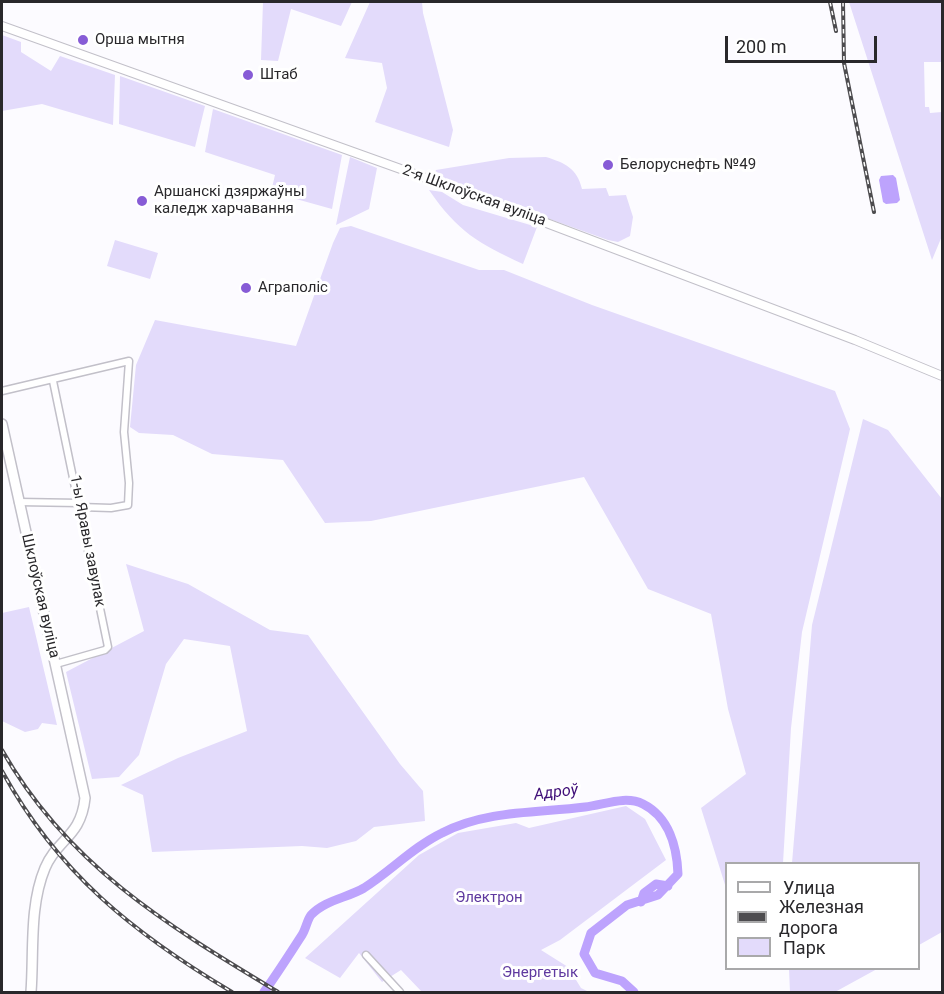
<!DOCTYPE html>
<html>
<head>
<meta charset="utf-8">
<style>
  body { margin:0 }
  #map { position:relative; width:944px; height:994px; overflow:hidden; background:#fcfbff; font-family:Roboto,sans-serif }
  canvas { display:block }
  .frame { position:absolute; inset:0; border:3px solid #29282b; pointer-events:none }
  .legend { position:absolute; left:725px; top:862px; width:195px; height:108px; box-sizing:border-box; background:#fff; border:2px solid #a9a9aa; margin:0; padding:8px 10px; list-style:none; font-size:18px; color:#29282b }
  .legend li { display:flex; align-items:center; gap:12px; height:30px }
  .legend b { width:30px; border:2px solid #a9a9aa }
  .scale { position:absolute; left:725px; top:36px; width:152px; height:27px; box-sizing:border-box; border:3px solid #29282b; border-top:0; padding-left:8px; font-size:18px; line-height:21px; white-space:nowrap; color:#29282b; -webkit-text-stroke:4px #fff; paint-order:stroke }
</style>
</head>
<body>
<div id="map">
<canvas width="944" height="994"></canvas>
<div class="frame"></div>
<ul class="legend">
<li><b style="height:8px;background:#fff"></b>Улица</li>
<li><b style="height:8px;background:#4d4c4f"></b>Железная дорога</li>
<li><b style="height:16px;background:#e3dbfb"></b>Парк</li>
</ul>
<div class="scale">200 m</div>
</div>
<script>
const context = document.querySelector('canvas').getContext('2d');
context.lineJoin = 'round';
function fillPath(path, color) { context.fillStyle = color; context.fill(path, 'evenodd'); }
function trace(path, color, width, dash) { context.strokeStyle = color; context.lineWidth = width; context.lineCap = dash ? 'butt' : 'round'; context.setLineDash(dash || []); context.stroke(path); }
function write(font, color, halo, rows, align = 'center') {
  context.font = font + ' Roboto,sans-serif'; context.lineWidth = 6; context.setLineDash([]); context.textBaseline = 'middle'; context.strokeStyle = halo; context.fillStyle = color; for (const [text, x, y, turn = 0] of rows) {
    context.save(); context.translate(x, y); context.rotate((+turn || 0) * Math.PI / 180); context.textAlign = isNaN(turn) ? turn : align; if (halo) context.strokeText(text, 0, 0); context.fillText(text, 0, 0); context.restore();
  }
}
fillPath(new Path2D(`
  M263 2H352L341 26 291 9 278 61 261 60Z
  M370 2H422L423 13 453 130 449 147 375 122 387 88 382 63 345 58Z
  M849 2H942V62H924L925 107H929L930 113 942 112V236L932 260Z
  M2 35 21 42V52L51 71 60 56 115 75 113 125 42 104 2 111Z
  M120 76 205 106 195 147 119 124Z
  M213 109 342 155 332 209 271 192 275 175 205 152Z
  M350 157 377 168 369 209 336 225Z
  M546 157C565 163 577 168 582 189L606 188 609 196 626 195 633 217 630 236 618 242 608 240 441 180 434 175 436 170 509 158Z
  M429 190 442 192 463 205 537 227 523 264C478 243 458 232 429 190Z
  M351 226 479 270H504L592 305 835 391 850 429 802 632 791 728 783 863 726 864V888L701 808 746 774 728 709 711 614 648 589 584 477 371 521 325 523 283 460 212 454 173 435 139 433 130 427 136 365 155 320 296 346 333 243 340 228Z
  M115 240 158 253 150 279 107 266Z
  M863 419 888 430 942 499V932L919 945 918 864 792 863 812 625Z
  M126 564 188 584 270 630 308 635 400 764 423 791 425 821 374 827 356 841 327 848 302 846 152 852 143 795 121 785 178 758 247 731 230 646 184 639 166 664 139 755 119 777 92 779 66 672 144 631Z
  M29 607 57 725 42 723 38 729 25 732 2 721V613Z
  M626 806 645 819 666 860 560 940 541 950 568 967 581 988 589 992H422L401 970 382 982 359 953 340 978 305 958 419 855 458 833 516 823 529 828Z
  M789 969V968L877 969 835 992H790Z`), '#e3dbfb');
fillPath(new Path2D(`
  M893 175 896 178 900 200 897 203 886 204 883 202 879 180 881 176Z`), '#bda3fd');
trace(new Path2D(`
  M641 902 644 893 656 884 668 886
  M264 992C277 974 289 955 302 935 306 929 307 920 311 915 325 900 347 898 364 888 391 871 413 847 442 833 486 810 538 813 585 807 604 805 625 795 643 804 669 817 677 847 678 874L658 895 627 905 591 933 584 954 595 973 622 981 634 992`), '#bda3fd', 9);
const minor = new Path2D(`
  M53 381 108 647 105 650 56 664
  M2 391 129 361 124 432 129 483 128 505 111 508 80 507
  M18 502 80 503
  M366 955 400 992`);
const tertiary = new Path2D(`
  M2 26 462 191 855 340 942 376`);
const primary = new Path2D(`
  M2 424 85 798C81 837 57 839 45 868 29 906 34 953 31 992`);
trace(minor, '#c2c0c9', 9);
trace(tertiary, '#c2c0c9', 10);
trace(primary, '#c2c0c9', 12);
trace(minor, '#fff', 6);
trace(tertiary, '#fff', 8);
trace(primary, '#fff', 9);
const rail = new Path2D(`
  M830 2 836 31
  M843 2 844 63 874 212
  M2 750C68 866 167 925 278 992
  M2 771C58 873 133 933 232 992`);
trace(rail, '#4d4c4f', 4);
trace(rail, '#fff', 1.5, [4.5]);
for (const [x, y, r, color] of [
  [83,40,6,"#875cd6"],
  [248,75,6,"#875cd6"],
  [608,165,6,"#875cd6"],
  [142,201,6,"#875cd6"],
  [246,288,6,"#875cd6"]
]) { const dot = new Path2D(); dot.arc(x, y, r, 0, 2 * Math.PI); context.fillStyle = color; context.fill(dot); trace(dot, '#fff', 2); }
write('15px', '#29282b', '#fff', [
  ["Орша мытня",95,40],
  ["Штаб",260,75],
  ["Белоруснефть №49",620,165],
  ["Аршанскі дзяржаўны",154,192],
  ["каледж харчавання",154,209],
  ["Аграполіс",258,288]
], 'left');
write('15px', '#29282b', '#fff', [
  ["2-я Шклоўская вуліца",474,196,20],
  ["1-ы Яравы завулак",87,541,79],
  ["Шклоўская вуліца",40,596,77]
]);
write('15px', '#5f399f', '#fff', [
  ["Электрон",489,898],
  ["Энергетык",540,973]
]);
write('italic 16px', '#3f0e78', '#fff', [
  ["Адроў",556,793,-7]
]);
</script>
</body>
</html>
